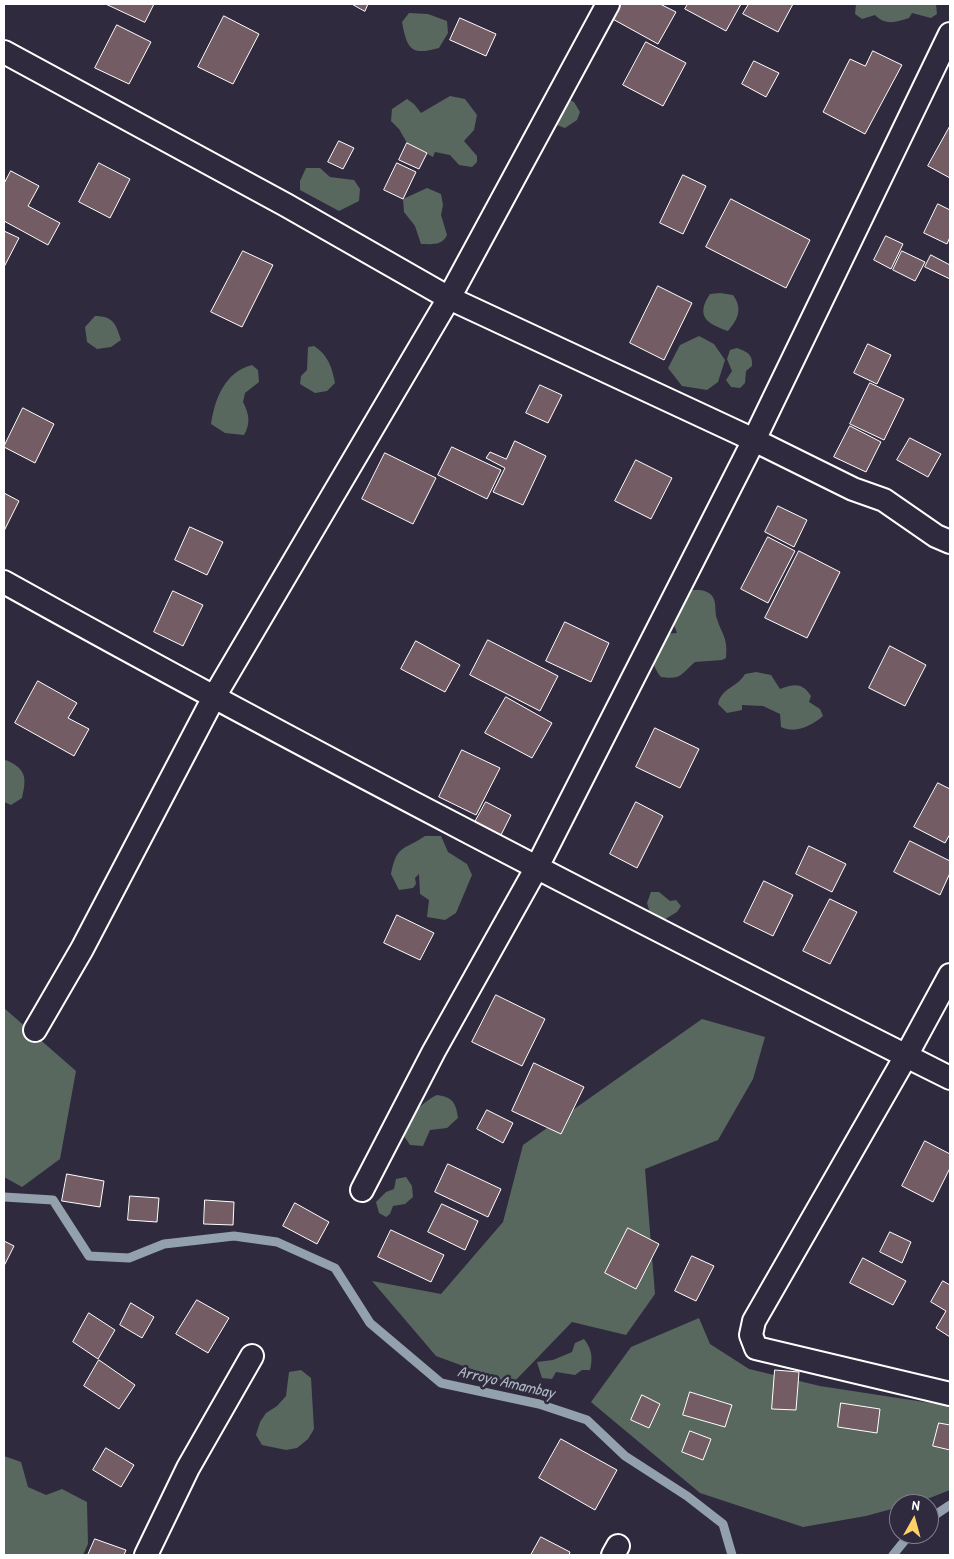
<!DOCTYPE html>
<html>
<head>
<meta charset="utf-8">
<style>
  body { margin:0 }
  #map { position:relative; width:954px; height:1559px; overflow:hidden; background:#2f2a3d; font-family:"Patrick Hand",sans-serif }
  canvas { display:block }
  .frame { position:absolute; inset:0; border:5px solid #fff; pointer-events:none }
  .north { position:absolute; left:889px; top:1494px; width:50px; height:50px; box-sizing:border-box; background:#2f2a3d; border:1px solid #827f8b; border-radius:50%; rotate:7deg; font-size:14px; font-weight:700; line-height:20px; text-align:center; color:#fff }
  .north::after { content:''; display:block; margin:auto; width:18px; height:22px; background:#ffd166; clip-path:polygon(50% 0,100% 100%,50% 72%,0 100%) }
</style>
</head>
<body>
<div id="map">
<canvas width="954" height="1559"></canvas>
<div class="frame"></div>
<div class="north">N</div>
</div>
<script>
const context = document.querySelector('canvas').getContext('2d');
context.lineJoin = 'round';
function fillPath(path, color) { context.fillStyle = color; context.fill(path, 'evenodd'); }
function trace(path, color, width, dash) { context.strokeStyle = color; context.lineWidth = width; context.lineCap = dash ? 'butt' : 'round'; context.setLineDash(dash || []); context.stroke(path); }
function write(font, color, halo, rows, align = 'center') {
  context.font = font + ' "Patrick Hand",sans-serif'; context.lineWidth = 5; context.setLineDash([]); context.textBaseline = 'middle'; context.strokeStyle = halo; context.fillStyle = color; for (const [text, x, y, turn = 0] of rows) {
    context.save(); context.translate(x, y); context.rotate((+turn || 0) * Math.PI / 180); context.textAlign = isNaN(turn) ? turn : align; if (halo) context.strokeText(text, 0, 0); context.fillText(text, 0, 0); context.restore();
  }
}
fillPath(new Path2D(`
  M856 4H936L937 14 931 18 912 13 909 18C897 22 885 26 875 15L862 19 855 14Z
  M409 13 428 14 447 21 448 33 439 48C411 56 407 49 402 22Z
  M450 96 465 99 477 115 474 130 464 141 477 156V162L472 167 459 165 450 155 435 152 433 157 407 143 399 129 391 121 392 109 407 99 414 104 421 113Z
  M563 97 574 102 580 112 577 120 565 128 554 124Z
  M306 168H320L330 177 354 180 360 189 359 201 339 211 300 190V181Z
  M427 188 441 194 443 205 441 215 447 235C442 246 432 244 421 244L415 226 404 212 403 199Z
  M720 293 733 295C743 309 738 319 728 331 707 324 695 316 710 294Z
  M95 316C113 316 116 324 121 340L111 347 97 349 87 342 85 327Z
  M699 336 714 344 725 360 718 382 707 390 682 386 668 368 680 345Z
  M314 346C328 355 332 367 335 383L327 391 315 393 300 384 301 376 307 370 308 347Z
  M737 348C747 352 753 354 752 366L746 371 745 383 740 388 731 387 726 380 732 371 727 359 730 350Z
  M252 365 258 370 259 382 245 393 243 402C249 414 251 423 244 435L225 433 211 424C215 398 225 372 252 365Z
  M689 590C696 590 703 589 709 593 718 599 714 611 717 619 722 635 728 637 726 658L722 660 695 662C681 674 682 680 661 677 647 660 656 651 664 634L677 633 672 620Z
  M756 672 771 675 780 689C794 684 802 682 811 696L809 702 820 709 823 716C811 726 796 734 781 727L780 714 763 706 742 705V710L727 713 718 704C721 688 738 687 745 674Z
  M6 760C26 769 27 777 22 798L11 805 4 802V761Z
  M425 836H441L448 852 467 864 472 875 456 913 445 920 427 917 429 900 420 894 419 874 415 878 416 884 413 888 399 890 391 874C397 844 403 851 425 836Z
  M651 892H659L670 901 676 900 681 906 677 912 662 921 652 919 647 903Z
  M4 1008 76 1071 60 1159 22 1187 4 1177Z
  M702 1019 765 1037 753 1079 718 1140 645 1169 655 1294 626 1335 572 1322 512 1384 436 1356 372 1281 441 1294 503 1222 523 1145Z
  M437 1095C452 1097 456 1102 458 1118L447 1128 430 1130 423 1146 410 1145 398 1127 405 1114C422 1109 422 1102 437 1095Z
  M406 1177 412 1186 413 1197 405 1204 393 1206 390 1214 386 1217 379 1213 376 1202 386 1192 394 1189 396 1179Z
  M699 1318 710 1344 749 1369 820 1386 950 1406V1490L917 1503 899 1504V1507L866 1516 803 1527 700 1493 591 1402 631 1347Z
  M584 1339C592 1349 593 1358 590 1370H582L575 1375 556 1372 552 1379 542 1378 537 1362 553 1360 572 1352 575 1343Z
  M301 1370 311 1378 314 1429 308 1439 297 1448 286 1450 262 1445 256 1435 260 1422 266 1413 277 1406 286 1396 289 1372Z
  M4 1456 21 1462 28 1487 46 1495 62 1489 87 1502 88 1544 83 1555H4Z`), '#58685f');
trace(new Path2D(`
  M4 1197 53 1200 89 1256 129 1258 164 1244 234 1236 277 1242 335 1268 370 1323 441 1383 539 1404 587 1420 625 1456 687 1496 723 1524 732 1555
  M929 1519 950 1505
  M893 1555 910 1534`), '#92a1ac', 9);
const building = new Path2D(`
  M106 4H154L145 22Z
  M352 4H368L365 11Z
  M616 4H660L676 12 658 44 609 17Z
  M688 4H741L726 31 685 9Z
  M749 4H793L778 32 743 14Z
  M224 16 259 34 233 84 198 67Z
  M460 18 496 34 486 56 450 40Z
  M117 25 151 42 129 84 95 68Z
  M646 42 686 63 663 106 623 85Z
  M873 51 902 65 865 134 823 112 850 59 865 66Z
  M754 61 779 73 766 97 742 84Z
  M950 126V178L928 166Z
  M339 141 354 148 343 169 328 162Z
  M407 143 427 153 419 169 399 160Z
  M99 163 130 179 110 218 79 202Z
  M397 163 416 172 403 199 384 190Z
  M11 171 39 186 28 206 60 223 48 245 4 221V184Z
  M683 175 706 186 683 234 660 223Z
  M731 199 810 240 786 288 706 247Z
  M938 204 950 210V237L947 244 924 233Z
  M4 231 19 238 4 267Z
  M886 236 903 244 891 269 874 260Z
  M243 251 273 265 242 327 211 312Z
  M902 251 925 262 915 281 893 270Z
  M931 255 950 265V279L925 267Z
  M658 286 692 303 664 360 630 343Z
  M868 344 891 355 877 384 854 373Z
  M870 383 904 399 884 440 850 424Z
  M540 385 562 395 548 423 526 413Z
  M23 408 54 424 35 463 4 447Z
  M850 426 881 442 866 472 834 457Z
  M910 438 941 454 928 477 897 460Z
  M515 441 546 456 523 505 493 492 505 468 486 458 490 452 506 459Z
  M452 447 501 470 487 499 438 475Z
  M385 453 436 478 413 524 362 499Z
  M636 460 672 478 651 519 615 501Z
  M4 493 19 501 4 531Z
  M778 506 807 520 794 547 765 532Z
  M190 527 223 542 207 575 175 560Z
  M768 537 795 551 768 603 741 589Z
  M799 551 840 572 807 638 765 618Z
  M173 591 203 605 183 646 154 632Z
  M565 622 609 643 591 682 546 661Z
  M488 640 558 676 540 711 470 675Z
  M416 641 460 665 445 692 401 669Z
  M890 646 926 665 905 706 869 688Z
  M38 681 77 703 68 718 89 729 74 756 15 723Z
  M506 697 552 723 532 758 485 733Z
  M655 728 699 749 680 788 636 767Z
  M462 750 500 768 476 815 439 797Z
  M938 783 950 789V834L945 843 914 827Z
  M486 802 511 815 501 835 475 822Z
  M636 802 663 816 637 868 610 854Z
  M910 841 950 861V873L940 895 894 872Z
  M809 846 846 864 832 892 796 874Z
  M764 881 793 895 773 936 744 922Z
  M830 899 857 912 830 964 803 951Z
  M397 915 434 933 420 960 384 943Z
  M496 995 545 1019 522 1066 472 1042Z
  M534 1063 584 1087 561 1134 512 1111Z
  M487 1110 513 1123 503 1143 477 1129Z
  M925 1141 950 1154V1168L933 1202 902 1186Z
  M448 1164 501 1189 488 1217 435 1192Z
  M67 1174 104 1181 100 1207 62 1201Z
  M130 1196 159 1198 157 1222 128 1220Z
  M205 1200 234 1202 233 1225 204 1224Z
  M295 1203 329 1222 317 1244 283 1226Z
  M442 1204 478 1221 465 1250 428 1232Z
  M628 1228 659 1244 636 1289 605 1273Z
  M391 1230 444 1255 431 1282 378 1257Z
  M890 1232 911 1242 902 1263 880 1252Z
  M4 1241 14 1246 4 1266Z
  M692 1256 714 1266 696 1301 675 1291Z
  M863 1258 906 1281 893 1305 850 1283Z
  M943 1281 950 1285V1337L936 1328 946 1311 931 1302Z
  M197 1300 229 1318 208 1353 176 1334Z
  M131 1303 154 1317 142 1338 120 1325Z
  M89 1313 115 1330 98 1359 73 1342Z
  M99 1360 135 1385 119 1409 84 1386Z
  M775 1370 799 1372 796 1410 772 1409Z
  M690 1392 732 1405 725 1427 683 1415Z
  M642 1395 660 1404 649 1428 631 1420Z
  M841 1403 880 1409 877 1433 838 1427Z
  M939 1423 950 1425V1450L933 1446Z
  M690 1431 711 1439 703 1460 682 1452Z
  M561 1439 617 1470 595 1510 539 1478Z
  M106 1448 134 1465 121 1487 93 1470Z
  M541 1537 570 1552 569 1555H531Z
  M95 1539 126 1550 124 1555H88Z`);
fillPath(building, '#735c63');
trace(building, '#fff', 1);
const minor = new Path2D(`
  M4 52 286 205 449 298 754 440 853 489 884 500 936 536 950 542
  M4 582C315 755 632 918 950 1078
  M950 975 906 1056 754 1321 751 1335 756 1348 950 1394
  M35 1030 82 949 214 697 449 298 608 4
  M362 1190 434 1051 537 867 754 440 950 34
  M146 1555 188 1468 252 1356
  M613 1555 618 1546`);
trace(minor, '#fff', 26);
trace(minor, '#2f2a3d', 22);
write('italic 16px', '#aeb8c0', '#2f2a3d', [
  ["Arroyo Amambay",506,1383,13]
]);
</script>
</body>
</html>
